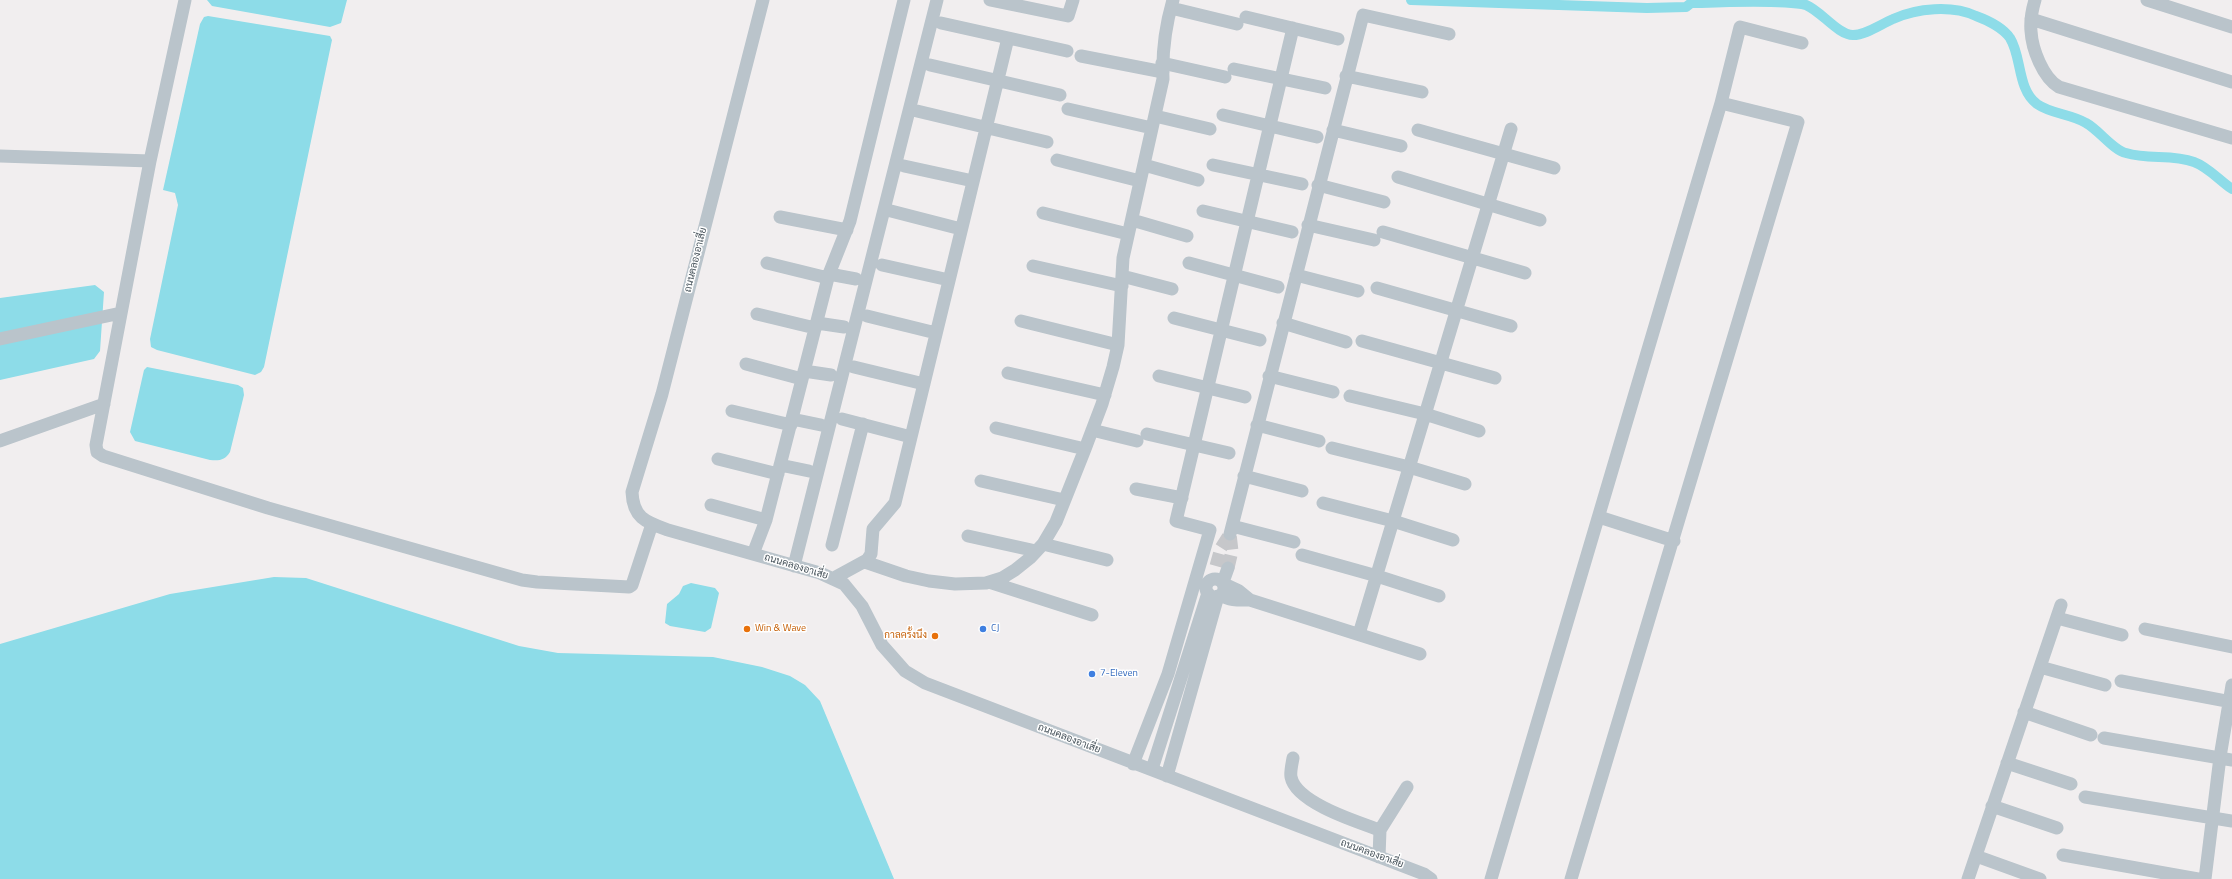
<!DOCTYPE html>
<html>
<head>
<meta charset="utf-8">
<style>
  body { margin:0 }
  canvas { display:block; background:#f1eeef }
</style>
</head>
<body>
<canvas width="2232" height="879"></canvas>
<script>
const context = document.querySelector('canvas').getContext('2d');
context.lineJoin = 'round';
function fillPath(path, color) { context.fillStyle = color; context.fill(path, 'evenodd'); }
function trace(path, color, width, dash) { context.strokeStyle = color; context.lineWidth = width; context.lineCap = dash ? 'butt' : 'round'; context.setLineDash(dash || []); context.stroke(path); }
function write(font, color, halo, rows, align = 'center') {
  context.font = font + ' "Titillium Web",Sarabun,sans-serif'; context.lineWidth = 3; context.setLineDash([]); context.textBaseline = 'middle'; context.strokeStyle = halo; context.fillStyle = color; for (const [text, x, y, turn = 0] of rows) {
    context.save(); context.translate(x, y); context.rotate((+turn || 0) * Math.PI / 180); context.textAlign = isNaN(turn) ? turn : align; if (halo) context.strokeText(text, 0, 0); context.fillText(text, 0, 0); context.restore();
  }
}
fillPath(new Path2D(`
  M207 0H347L341 23 330 27 212 6Z
  M208 16 330 36 332 40 264 367 261 372 255 375 157 350 151 347 150 339 178 205 175 193 163 190 200 24 204 17Z
  M95 285 104 292 100 351 94 359 0 380V298Z
  M147 367 238 385 243 388 244 395 230 452C225 460 220 461 210 460L135 441 130 432 144 370Z
  M274 577 306 578 519 646 558 653 713 657 762 667 790 676 805 685 820 701 894 879H0V644L170 594Z
  M691 583 715 588 719 593 711 628 705 632 670 626 665 623 667 604 679 594 683 586Z`), '#8ddce8');
trace(new Path2D(`
  M1411 0 1647 8 1686 7 1691 3H1701C1728 2 1782 0 1806 5 1821 11 1838 35 1853 35 1866 35 1881 24 1893 19 1917 8 1952 5 1976 16 1987 20 2003 28 2010 38 2022 57 2017 89 2037 104 2051 114 2071 114 2086 123 2099 130 2113 150 2126 153 2148 160 2172 154 2194 162 2208 167 2219 180 2232 189`), '#8ddce8', 10);
trace(new Path2D(`
  M1216 566 1221 548 1230 534
  M1228 568 1232 551 1230 534`), '#c6c7ca', 13, [13, 6]);
trace(new Path2D(`
  M185 0 150 161 96 445 97 452 103 456 268 508 522 580 537 582 629 587 632 585 652 524
  M763 0 662 394 632 492C633 518 646 522 668 530L820 573 844 584 862 606 882 645 905 671 925 683 1424 874 1431 879
  M990 0 1068 16 1073 0
  M2035 0C2032 10 2030 20 2031 31 2032 49 2043 78 2059 87L2232 138
  M2147 0 2232 27
  M1171 8 1237 24
  M1246 17 1338 39
  M2031 19 2232 82
  M941 23 1067 51
  M1081 56 1163 72
  M1162 63 1225 77
  M930 65 1060 95
  M1234 69 1325 88
  M1346 76 1422 92
  M1068 109 1152 128
  M917 111 1047 142
  M1223 115 1317 137
  M1155 116 1210 129
  M1333 130 1401 146
  M1418 130 1554 168
  M0 156 150 161
  M1057 160 1140 181
  M1144 165 1198 180
  M1213 165 1302 184
  M904 166 973 181
  M1398 177 1540 220
  M1318 185 1384 202
  M891 211 961 229
  M1203 211 1292 232
  M1043 213 1128 234
  M780 217 847 230
  M1132 220 1187 236
  M1308 225 1374 240
  M1383 232 1525 273
  M767 263 828 278
  M1189 263 1278 287
  M882 265 949 280
  M1033 266 1122 286
  M829 274 856 279
  M1296 275 1358 291
  M1122 276 1172 289
  M1377 288 1511 326
  M757 314 815 328
  M867 316 936 333
  M1174 318 1260 340
  M1021 321 1118 345
  M817 323 844 327
  M1283 323 1346 342
  M0 339 121 313
  M1362 341 1495 378
  M746 364 802 379
  M854 367 924 384
  M804 371 831 375
  M1008 373 1105 395
  M1159 376 1245 397
  M1269 376 1333 392
  M1350 396 1425 414 1479 431
  M732 411 791 425
  M792 419 821 425
  M842 419 911 437
  M1257 425 1319 441
  M996 428 1085 449
  M1092 430 1137 441
  M1147 434 1229 453
  M0 441 104 404
  M1332 448 1409 467 1465 484
  M718 459 778 474
  M780 465 809 471
  M1244 476 1302 491
  M981 481 1064 500
  M1136 489 1182 498
  M1323 503 1393 521 1453 540
  M711 505 766 520
  M1599 517 1674 541
  M1232 526 1294 542
  M1230 534 1363 15 1449 34
  M968 536 1036 551
  M1043 544 1107 560
  M832 545 863 424
  M753 554 766 520 829 274 850 221 904 0
  M1302 555 1377 576 1439 596
  M865 562 906 576 929 581 955 584 986 583 1002 578 1015 570 1030 558 1043 544 1056 522 1085 449 1102 404 1113 367 1118 345 1123 258 1163 79C1162 51 1165 27 1173 0
  M794 566 937 0
  M834 578 867 560 871 554 873 529 895 503 1008 38
  M1206 588a9 9 0 1 1 18 0a9 9 0 1 1-18 0Z
  M989 582 1092 615
  M1223 582 1228 568
  M1224 584 1239 591 1250 600
  M1221 595C1230 601 1239 600 1250 600L1420 654
  M2057 618 2122 635
  M2145 629 2232 647
  M1359 634 1511 129
  M2040 667 2105 685
  M2121 681 2232 702
  M2024 712 2091 735
  M2104 738 2232 760
  M1293 758C1292 764 1290 772 1291 777 1296 803 1358 822 1380 830L1379 857
  M2007 763 2071 784
  M1133 764 1168 674 1210 530 1176 521 1293 28
  M1152 769 1208 593
  M1167 776 1218 596
  M2085 797 2232 821
  M1992 806 2057 828
  M1380 830 1407 787
  M2063 855 2198 879
  M1976 856 2040 879
  M1491 879 1721 103 1740 27 1802 43
  M1571 879 1798 122 1721 103
  M1968 879 2061 605
  M2205 879 2220 757 2232 685`), '#bac4cb', 13);
for (const [x, y, r, color] of [
  [747,629,4,"#e8710a"],
  [983,629,4,"#3f7fe0"],
  [935,636,4,"#e8710a"],
  [1092,674,4,"#3f7fe0"]
]) { const dot = new Path2D(); dot.arc(x, y, r, 0, 2 * Math.PI); context.fillStyle = color; context.fill(dot); trace(dot, '#fff', 1.5); }
write('10px', '#47535b', '#fff', [
  ["ถนนคลองอาเสี่ย",696,260,-76],
  ["ถนนคลองอาเสี่ย",796,567,17],
  ["ถนนคลองอาเสี่ย",1069,739,21],
  ["ถนนคลองอาเสี่ย",1372,854,20]
]);
write('10px', '#c56008', '#fff', [
  ["Win & Wave",755,629],
  ["กาลครั้งนึง",927,636,"right"]
], 'left');
write('10px', '#366cbe', '#fff', [
  ["CJ",991,629],
  ["7-Eleven",1100,674]
], 'left');
</script>
</body>
</html>
